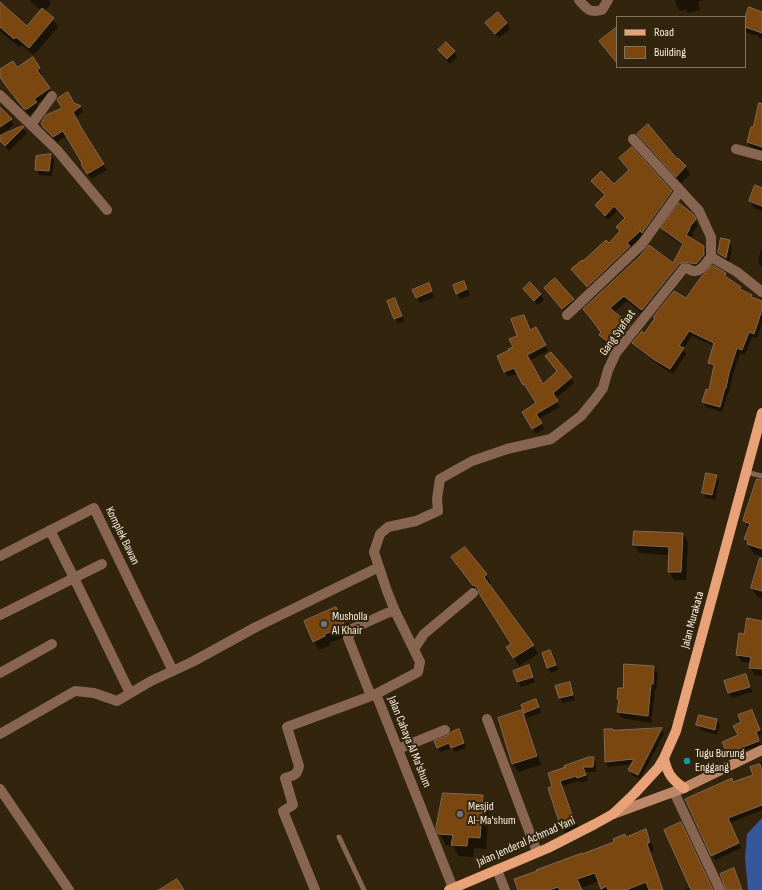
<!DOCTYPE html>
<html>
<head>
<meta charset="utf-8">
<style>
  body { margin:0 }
  #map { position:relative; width:762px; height:890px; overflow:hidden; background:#32240d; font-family:"Sofia Sans Condensed",sans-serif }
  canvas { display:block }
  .legend { position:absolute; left:616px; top:16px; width:130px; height:52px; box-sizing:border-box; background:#32240d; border:1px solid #817461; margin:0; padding:5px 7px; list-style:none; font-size:12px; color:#f7eddf }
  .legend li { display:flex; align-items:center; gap:8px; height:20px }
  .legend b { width:20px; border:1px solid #817461 }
</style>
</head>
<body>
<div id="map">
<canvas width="762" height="890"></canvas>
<ul class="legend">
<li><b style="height:5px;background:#e9a278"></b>Road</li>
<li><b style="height:11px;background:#7a4710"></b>Building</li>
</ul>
</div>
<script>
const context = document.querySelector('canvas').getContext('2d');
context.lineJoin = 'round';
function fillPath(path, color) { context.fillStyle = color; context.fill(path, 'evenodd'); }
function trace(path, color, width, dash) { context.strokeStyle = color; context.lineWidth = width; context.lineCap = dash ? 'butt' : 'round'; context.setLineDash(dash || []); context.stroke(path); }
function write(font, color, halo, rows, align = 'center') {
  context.font = font + ' "Sofia Sans Condensed",sans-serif'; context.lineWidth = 4; context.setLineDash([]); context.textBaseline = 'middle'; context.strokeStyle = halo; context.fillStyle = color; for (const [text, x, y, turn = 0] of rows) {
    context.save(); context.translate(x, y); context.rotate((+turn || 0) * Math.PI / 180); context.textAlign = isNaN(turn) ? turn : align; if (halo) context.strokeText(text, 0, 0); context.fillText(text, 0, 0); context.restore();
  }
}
fillPath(new Path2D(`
  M762 818V890H748L745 858 747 834Z`), '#37579d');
fillPath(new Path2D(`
  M29 0H49L51 4 44 11 53 19 58 27 34 55 21 45 19 47 0 31V4L27 28 42 11Z
  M675 0H704L698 2 700 10 688 13 686 9 680 11 676 4Z
  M762 13V39L759 38 758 36 747 33 745 30V20Z
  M487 23H507L510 29 499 38 490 28Z
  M439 50 454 51 457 57 450 64 442 56Z
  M33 58 42 74 40 75 52 94 37 104 39 108 29 115 10 92 0 75V70L16 68Z
  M761 101H762V152L751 149 748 142 753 128Z
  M74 103 80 107 83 112 75 118 83 133 107 170 91 179 82 165 83 164 67 136 57 142 47 133 42 123 63 108Z
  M0 110 11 120 14 125 0 135Z
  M22 127 27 133 9 151 2 144 0 141V138Z
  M638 134 677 161 678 160 686 167 690 174 681 183 642 141Z
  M51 155 54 160 52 176 39 175 36 169Z
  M620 158 671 192 674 197 643 235 630 248 632 252 591 292 587 288 630 248V245L586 287 576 274 573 269 609 244 620 232 617 227 626 219 617 211 608 220 599 211 596 205 605 196 595 186 592 181 614 185 629 171Z
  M762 189V211L754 208 750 201Z
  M693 215 698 226 692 233 693 235 690 239 704 246 707 252V260L699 269 688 267 644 315 627 301 614 312 629 326 632 331 616 352 603 341 600 335 601 333 599 329 587 315 584 309 673 264 683 246 666 234 663 228Z
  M729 241 732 247 729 263 722 259 718 253Z
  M761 249 762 250V267L761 266 758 261Z
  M726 274 729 279 741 287 744 292 751 296 753 298 762 302V323L757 338 752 337 745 355 740 353 732 378 729 393H728L722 412 706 407 703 402 709 391 714 369 712 368 709 363 714 346 692 336 683 349 686 354 673 374 657 364 637 348 634 343 645 335 686 300Z
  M464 282 470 295 460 299 457 293Z
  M428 284 434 297 420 303 417 298Z
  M545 288 573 299 576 305 566 314 548 293Z
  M524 289 540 294 544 300 538 305 527 294Z
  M395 299 398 304 404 321 398 324 395 318Z
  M524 316 530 331 535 328 548 351 529 361 543 385 558 372 547 357 571 377 574 383 555 399 560 407 538 419 544 429 536 434 523 412 537 404 528 389 527 390 518 373 508 377 498 356 514 347Z
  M716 476 719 481 715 500 706 498 703 492Z
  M762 481V599L758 598 752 588 761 556 754 554 746 539 749 529 744 521Z
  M683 534 688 542 686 580H674L669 571 670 555 639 553 634 545Z
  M465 548 486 575 491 583 489 585 533 645 538 654 519 666 508 647 512 645 480 592 478 594 457 566 452 558Z
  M340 616 348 632 346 636 329 643 330 645 319 650 314 641Z
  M762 622V676L755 675 750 667 751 663 742 662 737 655 745 635Z
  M550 651 553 657 558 670 551 673 548 668Z
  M528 666 535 682 521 687 518 682 514 671Z
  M654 667 658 673 656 690H655L651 723 622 718 618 712 620 703 618 699 624 689Z
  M746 675 749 680 752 692 732 698 729 693 726 681Z
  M569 684 572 689 575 700 563 703 560 698 557 687Z
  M522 706H538L541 713 526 718 541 765 518 772 513 764 499 719 522 711 526 717H527Z
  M753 715 762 734 757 735 761 745 754 748V747L730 757 723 742 739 736Z
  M717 720 720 725 717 735 701 730 698 725Z
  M662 729 664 734 640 779 632 775 630 770 633 764 608 767 606 762 605 730 613 731Z
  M459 730 466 748 455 752 452 748 440 752 438 748Z
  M589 758H593L596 763V772H585L588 780 581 783 580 781 562 786 578 828 565 833 562 828 549 788 553 787 566 768 565 767Z
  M762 762V810L730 823 741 848 715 860 712 855 734 783 754 775 753 766Z
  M482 796 489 808 486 849 474 848 473 857 459 856 453 846 446 845 439 833Z
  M645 830 650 838 654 851 650 852 664 890H603L599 881 581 888 582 890H519L582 856Z
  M691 887 713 890H684Z`), '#0007');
const building = new Path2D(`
  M0 2 27 26 42 8 54 18 29 48 16 37 14 39 0 27Z
  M749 7 762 12V33L745 27V17Z
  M498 12 507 23 495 34 485 23Z
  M617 27V63L599 41Z
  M446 42 455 51 447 59 438 50Z
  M33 57 40 68 37 70 50 88 34 99 37 102 27 109H24L6 86 0 77V69L13 61 17 67Z
  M68 92 74 103 81 106 73 112 82 129 104 164 87 174 81 164 82 163 63 131 53 137 43 127 41 123 46 115 62 108 57 100 58 98Z
  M759 103H762V147L747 142 751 127H753Z
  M0 107 12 119 0 127Z
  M648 124 677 159 678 158 686 166 676 177 637 134Z
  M22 126 24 127 5 146 0 141V136Z
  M632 147 672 191 642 233 640 231 627 243 630 246 587 287 571 269 582 260 583 261 606 240 609 243 620 231 616 227 625 218 614 206 605 216 595 205 605 195 591 181 601 171 614 184 629 170 619 158Z
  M51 154 49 171 35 170 36 156Z
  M755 185 762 188V206L749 201Z
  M679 203 694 215 696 219 689 228 690 229 686 235 704 246V255L696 264 684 262 679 264 642 310 640 309 624 296 610 308 630 325 613 347 599 335 601 332 598 329V328L583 309 640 256 649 245 673 263 683 244 661 228Z
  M721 238 730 240 726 258 718 253Z
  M712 265 726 273 725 276 741 287 740 289 752 295 751 297 762 301V310L754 334 749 332 742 350 737 348 729 373 726 388H725L720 407 702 402 706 389 709 390 714 365 708 363 714 343 689 331 679 346 684 348 670 369 653 359 632 343 642 331 644 334 655 318 653 317 674 291 686 298 701 277 705 273Z
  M555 278 574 299 562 309 544 288Z
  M464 281 467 289 456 294 453 285Z
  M530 282 541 294 534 301 523 289Z
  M429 283 432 291 416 298 412 290Z
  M395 298 402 316 394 319 387 301Z
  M524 315 530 330 536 327 546 345 527 355 543 384 557 371 545 356 551 352 572 377 553 393 558 401 536 414 542 423 532 429 522 412 536 403 524 384 523 385 514 368 504 372 497 356 509 350 508 349 513 347 509 339 517 336 511 319Z
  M706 473 717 475 712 495 702 493Z
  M757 479 762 480V549L747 544 748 540 744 539 750 524 743 521Z
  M634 531 683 533 681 572H668L669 547 633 545Z
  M465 547 487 574 484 577 534 645 513 658 506 647 511 644 479 593 478 589 474 585 473 586 451 557Z
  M760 558H762V591L751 588Z
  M336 607 344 624 341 625 342 627 325 634V636L313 642 304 621Z
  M747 618 762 621V669L749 668 751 657 736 655 739 633 744 634Z
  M550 650 556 665 547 668 542 653Z
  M624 664 654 666 653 684H651L648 716 617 712 619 700 617 699 618 688H623Z
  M529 665 533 677 517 682 513 671Z
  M746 674 750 687 728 693 724 681Z
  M570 682 573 695 559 698 555 686Z
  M536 699 539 707 524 713 521 705Z
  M522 710 537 756 512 764 498 718Z
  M752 710 760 730 756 732 759 741 727 753 722 742 738 735 733 726 741 722 738 715Z
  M699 715 717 719 715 730 696 725Z
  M662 728 638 775 628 770 634 759 605 762 604 729H613V730Z
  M459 729 464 743 451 748 449 743 437 748 434 741 447 736 451 732Z
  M589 757H594L593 767H583L586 775 577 778 576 776 560 781 575 823 561 828 548 788 552 786 548 773 566 767 564 766Z
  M760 764 762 770V805L728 818 739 843 711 856 685 799 732 778 733 782 753 775 750 767Z
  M443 793 483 795 480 838 468 837 467 846 451 845 453 835 438 834 436 828Z
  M681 822 713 890H691L664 830Z
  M646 829 650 842 647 844 663 890H649L646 882 626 890H608L607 886 601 889 595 873 577 879 582 890H560L558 887 549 890H518L514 879 537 871 536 870 582 853V854L614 842 613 839 625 834 626 837Z
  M734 868 742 890H726L720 874Z
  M177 879 184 890H159Z`);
fillPath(building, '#7a4710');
trace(building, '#816956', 1);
trace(new Path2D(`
  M746 472 762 476
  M339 837 364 890`), '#876551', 5);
trace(new Path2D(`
  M579 0C587 9 589 13 602 10L608 0
  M0 95 57 150 107 210
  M31 125 52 96
  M633 139 699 211 711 237V257
  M736 149 762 156
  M567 315 642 244 680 191
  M50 530 74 578 130 693
  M0 556 94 508 173 671
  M395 611 387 591 374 552 380 534 388 527 416 521 438 511 437 499 440 479 472 461 507 449 551 439 581 416 595 399 603 388 608 370 616 353 684 268C688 268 690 270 693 271 701 273 706 262 711 257L737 272 762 292
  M0 615 102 564
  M414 649 424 634 473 593
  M0 673 52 644
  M376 694 453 888
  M487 719 537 852
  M0 734 75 691 94 693 117 701 151 681 192 662 256 627 379 567
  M398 749 445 730
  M0 789 69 890
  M674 792 720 890
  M497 870 505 890
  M315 890 283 811 293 805 285 778C294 775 297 776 299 766L287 727 371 696 376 694 418 672 420 662 395 611 387 613 352 629 348 638 371 696`), '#876551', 10);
trace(new Path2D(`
  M613 814 684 788 762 750`), '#be8767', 10);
trace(new Path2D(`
  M664 758C667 773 672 780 684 788
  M449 890 548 848 595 824 613 814 634 794 658 768 664 758 676 731 762 413`), '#e9a278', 10);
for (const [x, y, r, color] of [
  [324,624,4,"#6b7280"],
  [687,761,4,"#0f9aa8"],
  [460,814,4,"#6b7280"]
]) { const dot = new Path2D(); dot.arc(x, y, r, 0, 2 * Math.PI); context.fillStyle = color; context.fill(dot); trace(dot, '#32240d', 1.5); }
write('12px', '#f7eddf', '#32240d', [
  ["Gang Syafaat",618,333,-55],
  ["Komplek Bawan",122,536,64],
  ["Jalan Murakata",693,620,-75],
  ["Jalan Cahaya Al Ma'shum",409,742,68],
  ["Jalan Jenderal Achmad Yani",526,842,-24]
]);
write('12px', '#f7eddf', '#32240d', [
  ["Musholla",332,617],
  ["Al Khair",332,631],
  ["Tugu Burung",695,754],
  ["Enggang",695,768],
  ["Mesjid",468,807],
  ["Al-Ma'shum",468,821]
], 'left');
</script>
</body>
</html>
